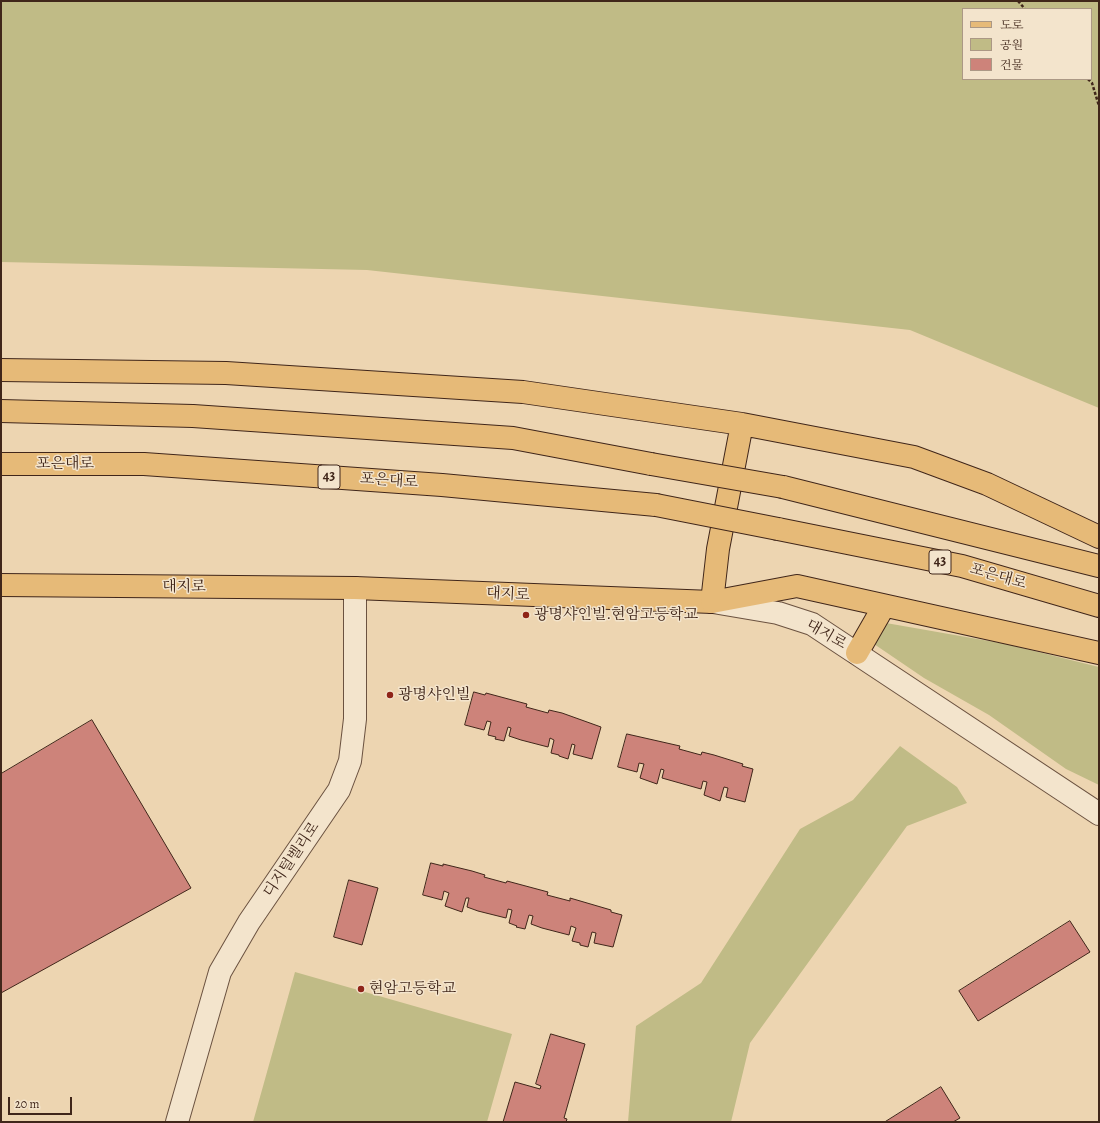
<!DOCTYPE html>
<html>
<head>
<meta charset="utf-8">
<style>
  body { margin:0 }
  #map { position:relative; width:1100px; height:1123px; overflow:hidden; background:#edd5b1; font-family:Alegreya,"Noto Serif KR",serif }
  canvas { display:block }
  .frame { position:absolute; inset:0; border:2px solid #40261a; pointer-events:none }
  .legend { position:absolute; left:962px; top:8px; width:130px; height:72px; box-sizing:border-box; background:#f3e4cc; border:1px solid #ab9885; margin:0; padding:5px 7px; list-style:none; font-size:12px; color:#40261a }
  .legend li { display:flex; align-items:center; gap:8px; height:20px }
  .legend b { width:20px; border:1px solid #ab9885 }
  .scale { position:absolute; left:8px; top:1097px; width:64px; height:18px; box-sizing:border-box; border:2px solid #40261a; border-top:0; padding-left:5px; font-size:12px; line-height:14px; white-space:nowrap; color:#40261a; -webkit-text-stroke:3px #f3e4cc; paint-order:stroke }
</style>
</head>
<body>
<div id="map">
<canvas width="1100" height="1123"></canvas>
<div class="frame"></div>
<ul class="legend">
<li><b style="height:5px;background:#e6ba78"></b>도로</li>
<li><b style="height:11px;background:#c0bb86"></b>공원</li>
<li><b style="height:11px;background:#cd837a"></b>건물</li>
</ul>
<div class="scale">20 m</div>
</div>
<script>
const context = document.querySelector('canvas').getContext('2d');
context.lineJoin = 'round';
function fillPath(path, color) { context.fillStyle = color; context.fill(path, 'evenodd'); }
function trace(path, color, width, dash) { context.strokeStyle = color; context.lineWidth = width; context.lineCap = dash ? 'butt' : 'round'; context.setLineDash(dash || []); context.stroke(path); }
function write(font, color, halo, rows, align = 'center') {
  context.font = font + ' Alegreya,"Noto Serif KR",serif'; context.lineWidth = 3; context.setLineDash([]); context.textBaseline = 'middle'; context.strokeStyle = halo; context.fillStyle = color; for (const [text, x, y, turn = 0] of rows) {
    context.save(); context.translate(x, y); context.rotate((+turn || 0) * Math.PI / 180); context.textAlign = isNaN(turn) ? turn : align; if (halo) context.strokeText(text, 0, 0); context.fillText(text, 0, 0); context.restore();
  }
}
fillPath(new Path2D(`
  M1 1H1099V408L910 330 367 270 1 262ZM963 9H1091V79H963Z
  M886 623 1006 644 1099 667V785L1066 769 989 715 924 678 874 644Z
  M900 746 957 787 967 803 907 826 750 1043 731 1122H628L636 1026 701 983 800 829 853 800Z
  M295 972 512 1034 487 1122H253Z`), '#c0bb86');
const building = new Path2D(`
  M474 692 485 695 486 693 527 704 526 707 548 713 549 710 562 713 601 727 592 759 573 754 575 745 572 744 568 759 559 756V755L551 753 554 740 550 738 548 747 521 740 509 736 511 728 508 727 504 741 495 739 496 737 488 735 491 722 487 721 484 730 465 725Z
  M92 720 191 888 1 993V774Z
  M627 734 680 746 679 749 701 755 702 752 714 755 743 764 742 766 753 769 745 802 726 797 728 788 724 787 720 801 704 795 707 782 703 781 701 789 662 778 664 770 661 769 657 784 640 778 644 764 639 763 637 772 618 767Z
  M431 863 443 866V864L472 871 485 875 484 877 506 883 507 881 548 892 547 895 570 901V898L611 910V912L622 915 613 947 594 943 596 933 592 932 588 947 580 945V943L572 941 576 928 571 926 569 935 542 928 531 924 533 916 529 915 525 929 516 927 517 926 509 923 512 910 508 909 506 918 478 911 467 907 469 898H466L462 912 445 906 449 893 444 891 442 900 423 895Z
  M349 880 378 888 362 945 334 937Z
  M1070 921 1090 952 978 1021 959 991Z
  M551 1034 585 1044 564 1118 567 1119 566 1122H503L515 1082 540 1089 541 1086 536 1084Z
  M941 1087 960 1118 953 1122H885Z`);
fillPath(building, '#cd837a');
trace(building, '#40261a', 1);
const minor = new Path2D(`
  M713 602 778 613 812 624 1099 814
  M177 1122 220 972 249 922 339 790 350 761 355 719V588`);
const major = new Path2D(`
  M1 585 355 588 712 602`);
const highway = new Path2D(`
  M1 370 226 373 523 392 742 424 914 457 987 484 1099 537
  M1 411 193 416 513 438 651 464
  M742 424 718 549 712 602 797 586 1099 653
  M1 464H144L442 485 656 505
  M783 487 1099 566
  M778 529 962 566 1099 606
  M857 653 884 606`);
trace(minor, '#6b5240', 24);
trace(major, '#40261a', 24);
trace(highway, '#40261a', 24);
trace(new Path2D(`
  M1018 1 1025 9
  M1088 79 1092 83 1099 106`), '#40261a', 2.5, [3, 2]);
trace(minor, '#f3e4cc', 22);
trace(major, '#e6ba78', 22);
trace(highway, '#e6ba78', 22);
const highwayBridge = new Path2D(`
  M651 464 783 487
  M656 505 778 529`);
trace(highwayBridge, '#40261a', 24, []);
trace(highwayBridge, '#e6ba78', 22);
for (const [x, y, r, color] of [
  [526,615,4,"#8f2418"],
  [390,695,4,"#8f2418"],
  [361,989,4,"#8f2418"]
]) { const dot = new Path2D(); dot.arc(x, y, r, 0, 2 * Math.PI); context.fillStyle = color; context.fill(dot); trace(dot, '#f3e4cc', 1.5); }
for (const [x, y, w] of [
  [329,477,22],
  [940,562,22]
]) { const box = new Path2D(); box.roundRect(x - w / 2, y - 12, w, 24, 3); context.fillStyle = '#f3e4cc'; context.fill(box); trace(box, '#40261a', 1); }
write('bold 14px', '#40261a', null, [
  ["43",329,477],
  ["43",940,562]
]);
write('15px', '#40261a', '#f3e4cc', [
  ["포은대로",65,464],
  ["포은대로",389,481,4],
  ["포은대로",998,577,16],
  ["대지로",184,587],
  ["대지로",508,595,3],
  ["대지로",826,635,30],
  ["디지털벨리로",292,860,-56]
]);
write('15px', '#40261a', '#f3e4cc', [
  ["광명샤인빌.현암고등학교",534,615],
  ["광명샤인빌",398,695],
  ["현암고등학교",369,989]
], 'left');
</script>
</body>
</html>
